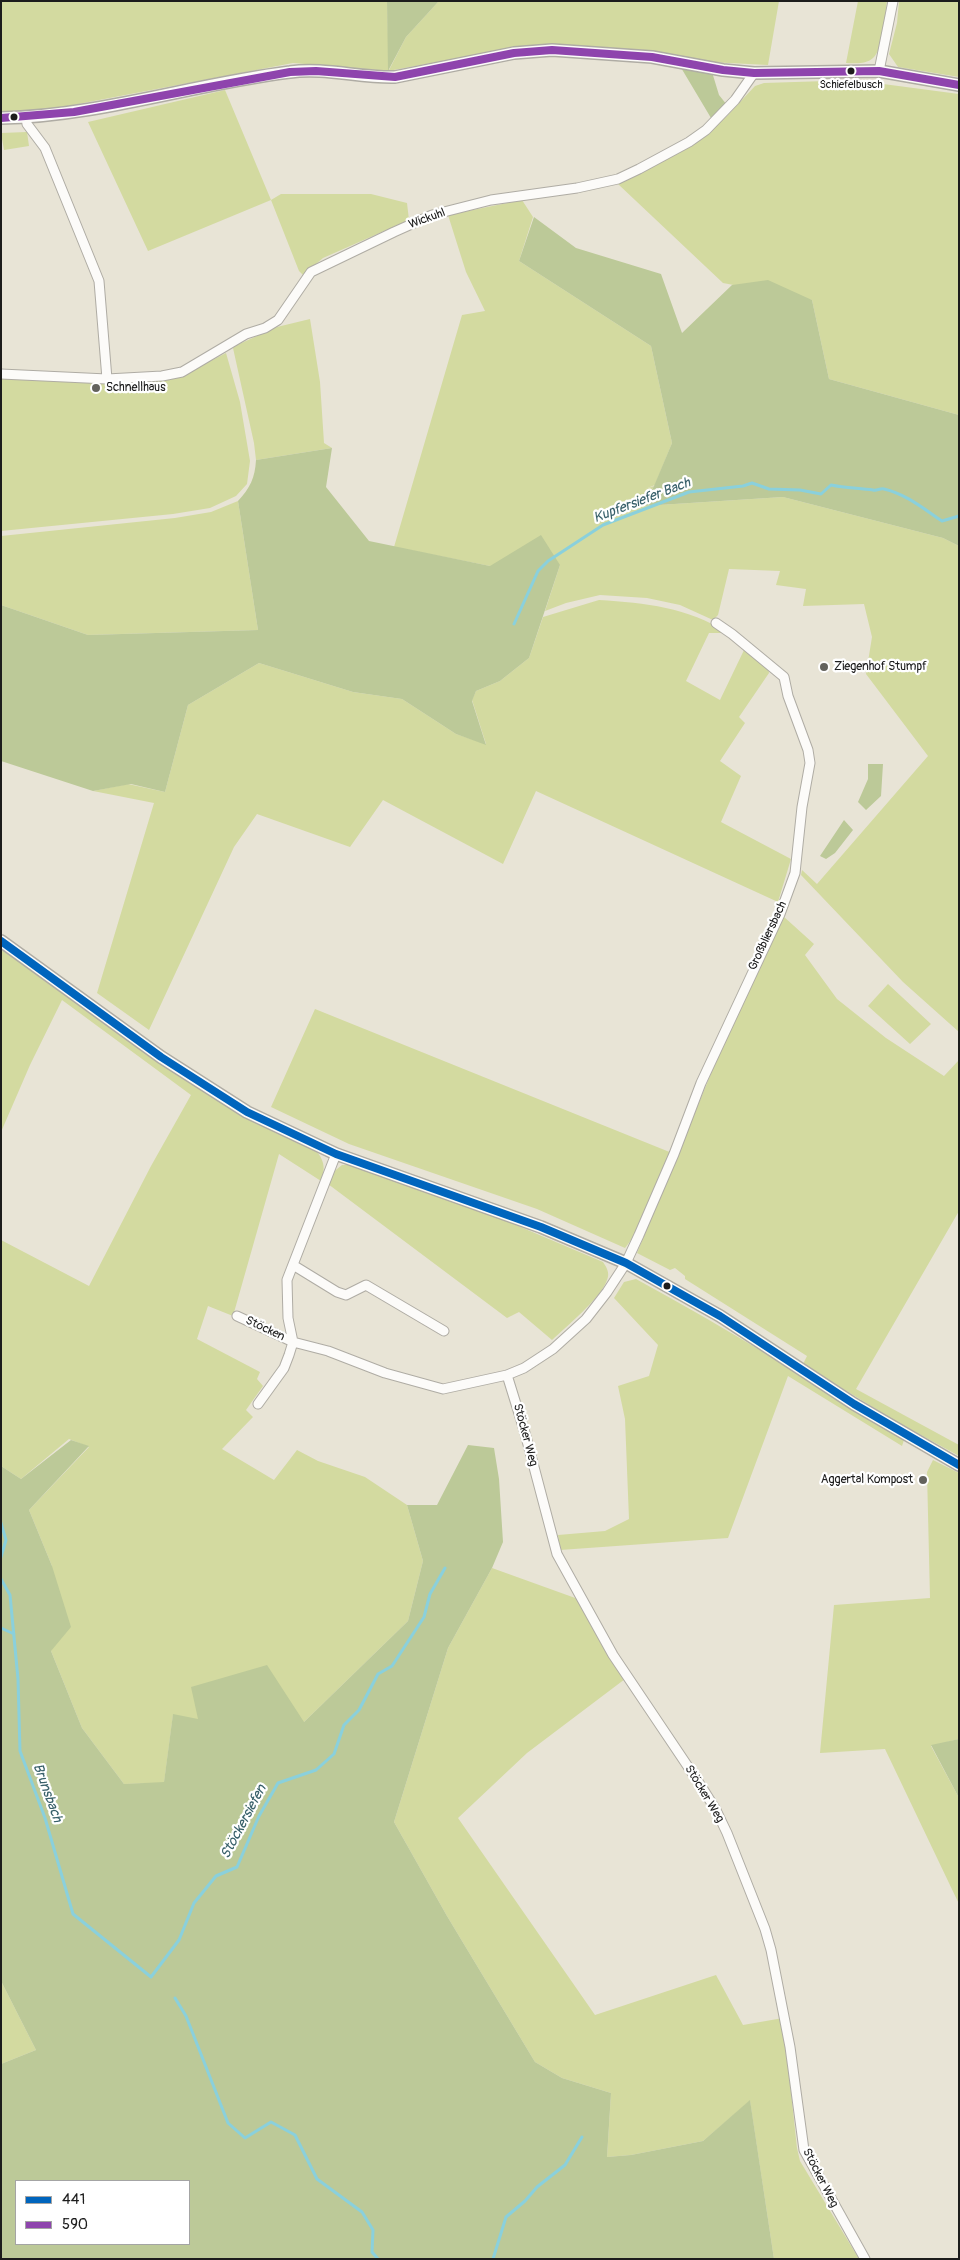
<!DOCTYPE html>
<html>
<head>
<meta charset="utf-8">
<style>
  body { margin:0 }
  #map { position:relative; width:960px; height:2260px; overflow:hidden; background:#e8e4d6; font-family:Pangolin,sans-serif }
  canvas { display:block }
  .frame { position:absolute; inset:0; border:2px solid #1c1c1c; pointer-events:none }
  .legend { position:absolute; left:15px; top:2180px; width:175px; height:65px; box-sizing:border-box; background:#fff; border:1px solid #a4a4a4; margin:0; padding:6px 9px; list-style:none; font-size:15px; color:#1c1c1c }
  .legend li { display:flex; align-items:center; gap:10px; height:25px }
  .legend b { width:25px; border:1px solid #a4a4a4 }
</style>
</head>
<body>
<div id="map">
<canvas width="960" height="2260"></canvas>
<div class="frame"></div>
<ul class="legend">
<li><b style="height:6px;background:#0065bd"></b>441</li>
<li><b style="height:6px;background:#8e44ad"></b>590</li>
</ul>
</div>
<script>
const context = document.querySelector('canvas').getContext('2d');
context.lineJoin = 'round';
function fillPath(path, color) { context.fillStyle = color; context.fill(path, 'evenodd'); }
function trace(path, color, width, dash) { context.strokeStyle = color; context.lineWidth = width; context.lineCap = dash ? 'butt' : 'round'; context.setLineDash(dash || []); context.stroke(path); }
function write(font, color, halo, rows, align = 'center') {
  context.font = font + ' Pangolin,sans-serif'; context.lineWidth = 4.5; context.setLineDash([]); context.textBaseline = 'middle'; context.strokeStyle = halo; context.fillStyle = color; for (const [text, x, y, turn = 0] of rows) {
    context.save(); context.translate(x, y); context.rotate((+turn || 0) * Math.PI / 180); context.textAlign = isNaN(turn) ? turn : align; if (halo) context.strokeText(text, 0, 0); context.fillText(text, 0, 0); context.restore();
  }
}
fillPath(new Path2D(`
  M1 1H387L389 70 406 37 439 1H779L768 65 709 62 538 46H525L388 71 293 63 52 109 1 112Z
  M858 1H887C885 15 883 50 873 58 865 65 855 63 846 63Z
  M899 1H959V77L898 67 889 54 897 23Z
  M826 81 868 82 959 94V415L829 379 812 300 723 283 618 184 692 145 726 117 755 86 764 83Z
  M225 90 271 200 281 194H371L407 203 409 220 323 258 303 275 299 271 271 200 148 251 88 122Z
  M27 132 29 146 4 150 1 133Z
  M522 200 533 217 519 261 651 346 672 443 655 485 645 489 654 486 643 506 783 497 943 538 959 546V1032L903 982 801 875 802 870 817 884 928 756 866 674 872 637 864 604 803 606 806 589 776 585 780 571 729 569 718 615 713 620 680 605 647 598 600 595 566 603 545 611 560 565 490 566 394 547 462 315 485 311 466 272 448 215Z
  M310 319 320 382 324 443 332 448 256 460 254 443 233 348 237 345 277 327Z
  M226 353 240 402 250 461 247 484 236 496 210 508 173 514 1 531V378L183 375Z
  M238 501 258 630 88 635 1 605V536L175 518 211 512Z
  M599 600C646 603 687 607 728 633H709L686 681 720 700 745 648 768 667 769 673 739 717 745 723 720 761 741 776 721 822 791 859 778 902 536 791 503 864 383 800 350 847 257 814 234 847 149 1030 97 993 154 803 93 791 128 784 165 792 188 705 259 663 353 692 402 699 456 734 486 744 472 700 476 691 500 681 529 658 543 617Z
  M783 916 814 944 805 955 837 999 886 1038 944 1076 959 1060V1211L856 1389 959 1445V1456L892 1419 803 1364 807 1356 685 1279V1276L675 1268 670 1270 637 1253 745 991Z
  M1 948 318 1153C325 1163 325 1170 321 1181L279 1154 233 1316 208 1306 197 1339 260 1372 257 1379 263 1386 246 1410 253 1417 222 1449 274 1480 297 1450 318 1461 365 1477 407 1505 423 1561 408 1621 304 1722 198 1720 173 1715 164 1783 124 1784 82 1728 51 1651 52 1566 29 1510 89 1447 69 1439 21 1479 1 1466V1240L89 1286 151 1166 191 1095 62 1000 30 1065 1 1132Z
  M888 984 931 1024 910 1044 868 1006Z
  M315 1009 672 1153 635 1235 625 1248 537 1209 349 1144 271 1107Z
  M342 1165H350L490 1214 603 1262C607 1268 610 1273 607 1280 601 1298 567 1326 552 1340L519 1312 507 1318 328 1184 332 1173Z
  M636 1279C728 1329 816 1383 904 1440L902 1446 788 1376 728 1538 560 1550 558 1535 605 1531 629 1519 625 1419 618 1386 649 1376 658 1345 614 1298 624 1282Z
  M933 1460 959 1473V1739L931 1746 959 1798V1904L885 1749 820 1753 834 1605 930 1598 927 1472Z
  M492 1568 578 1599 625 1679 527 1753 458 1818 595 2015 716 1975 743 2025 783 2018 797 2148 800 2161 859 2259H774L750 2101 703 2141 631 2155 607 2157 611 2093 562 2078 535 2062 447 1916 394 1822 448 1648Z
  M1 1981 36 2050 1 2064Z`), '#d3daa0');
fillPath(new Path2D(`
  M387 1H439L406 37 388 71Z
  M680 66 712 72 719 95 727 105 711 118Z
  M534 217 576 248 661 274 682 333 732 285 768 280 812 300 829 379 959 415V546L943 538 783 497 643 506 654 486 672 443 651 346 519 261Z
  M332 448 326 487 369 541 490 566 541 535 560 565 529 658 500 681 476 691 472 701 486 745 456 734 402 699 353 692 259 663 188 705 165 792 131 784 93 791 1 761V605L88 635 258 630 238 501C250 488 255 478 256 460Z
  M868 764H883L881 796 866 810 858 802 868 779Z
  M844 820 853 830 835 853 826 859 820 856Z
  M71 1440 89 1446 29 1510 52 1566 71 1627 51 1651 82 1728 124 1784 164 1782 173 1714 198 1719 191 1687 267 1665 304 1722 408 1621 423 1561 407 1505H437L468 1445 494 1448 499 1479 503 1542 492 1568 448 1648 394 1822 447 1916 535 2062 562 2078 611 2093 607 2157 631 2155 703 2141 750 2100 774 2259H1V2064L36 2050 1 1981V1466L21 1479ZM16 2181H189V2244H16Z
  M959 1739V1798L931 1745Z`), '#bcc998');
trace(new Path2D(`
  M514 624 538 571 548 561 603 525 689 492 743 486 752 483 769 489 800 490 821 494 831 485C845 488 859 488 873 490 877 491 880 488 884 489 906 494 924 509 942 521L959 516
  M1 1523 6 1540 1 1557
  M1 1579 10 1595 18 1679 20 1751 45 1818 73 1914 151 1977 179 1940 194 1903 216 1876 237 1867 259 1816 278 1783 316 1770 334 1754 344 1725 359 1710 378 1674 392 1666 424 1617 430 1594 445 1568
  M1 1628 14 1634
  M175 1998 186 2016 228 2123 245 2138 271 2122 295 2135 317 2179 362 2212 373 2230 372 2252 378 2259
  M493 2259 506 2217 525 2201 537 2187 565 2165 582 2137`), '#8ad0dc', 3);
const minor = new Path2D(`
  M879 71 893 1
  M26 117 27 124 45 148 99 281 107 379
  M1 374 107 379 162 376 182 372 246 334 265 328 278 320 311 272 394 232 432 215 491 200 577 188 618 179 639 169 689 142 706 130 735 100 754 73
  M293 1265 337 1292 346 1295 366 1285 444 1331
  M237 1316 293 1342 328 1351 385 1373 443 1389 507 1375 524 1368 553 1349 586 1319 607 1292 626 1263 639 1235 674 1154 701 1083 780 914 795 873 802 807 810 763 808 750 788 696 784 677 732 634 716 623
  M507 1375 525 1433 557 1554 613 1655 701 1786 716 1810 727 1833 765 1929 771 1950 790 2047 804 2150 865 2259
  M258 1404 284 1368 289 1355 293 1342 288 1318 287 1280 336 1154`);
const tertiary = new Path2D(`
  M1 118C99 116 193 84 290 72 324 67 360 78 395 77L514 53 552 50 652 57 723 70 754 73 879 71 959 85
  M1 941 161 1057 247 1112 336 1154 541 1227 626 1263 720 1316 854 1404 959 1465`);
trace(minor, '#afaca4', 11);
trace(tertiary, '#afaca4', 14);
trace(minor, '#fcfbf9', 9);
trace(tertiary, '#fcfbf9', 11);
trace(new Path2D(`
  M1 941 161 1057 247 1112 336 1154 541 1227 626 1263 720 1316 854 1404 959 1465`), '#0065bd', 8);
trace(new Path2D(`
  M1 118 74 112 290 72 316 71 395 77 514 53 552 50 652 57 723 70 754 73 879 71 959 85`), '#8e44ad', 8);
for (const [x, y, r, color] of [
  [851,71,4.5,"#1c1c1c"],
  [14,117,4.5,"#1c1c1c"],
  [96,388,5,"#63625d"],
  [824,667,5,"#63625d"],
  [667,1286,4.5,"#1c1c1c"],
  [923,1480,5,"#63625d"]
]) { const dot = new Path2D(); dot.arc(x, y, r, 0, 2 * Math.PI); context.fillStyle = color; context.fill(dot); trace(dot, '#fff', 2); }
write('11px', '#1c1c1c', '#fff', [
  ["Schiefelbusch",851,85]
]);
write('12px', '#1c1c1c', '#fff', [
  ["Wickuhl",427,219,-20],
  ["Großbliersbach",768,936,-65],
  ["Stöcken",265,1329,25],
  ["Stöcker Weg",525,1435,75],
  ["Stöcker Weg",704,1794,59],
  ["Stöcker Weg",820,2178,63]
]);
write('12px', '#1c1c1c', '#fff', [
  ["Schnellhaus",106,388],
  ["Ziegenhof Stumpf",834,667],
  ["Aggertal Kompost",913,1480,"right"]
], 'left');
write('italic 14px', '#38606a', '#fff', [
  ["Kupfersiefer Bach",642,501,-21],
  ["Brunsbach",47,1793,70],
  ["Stöckersiefen",244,1822,-62]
]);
</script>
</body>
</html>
